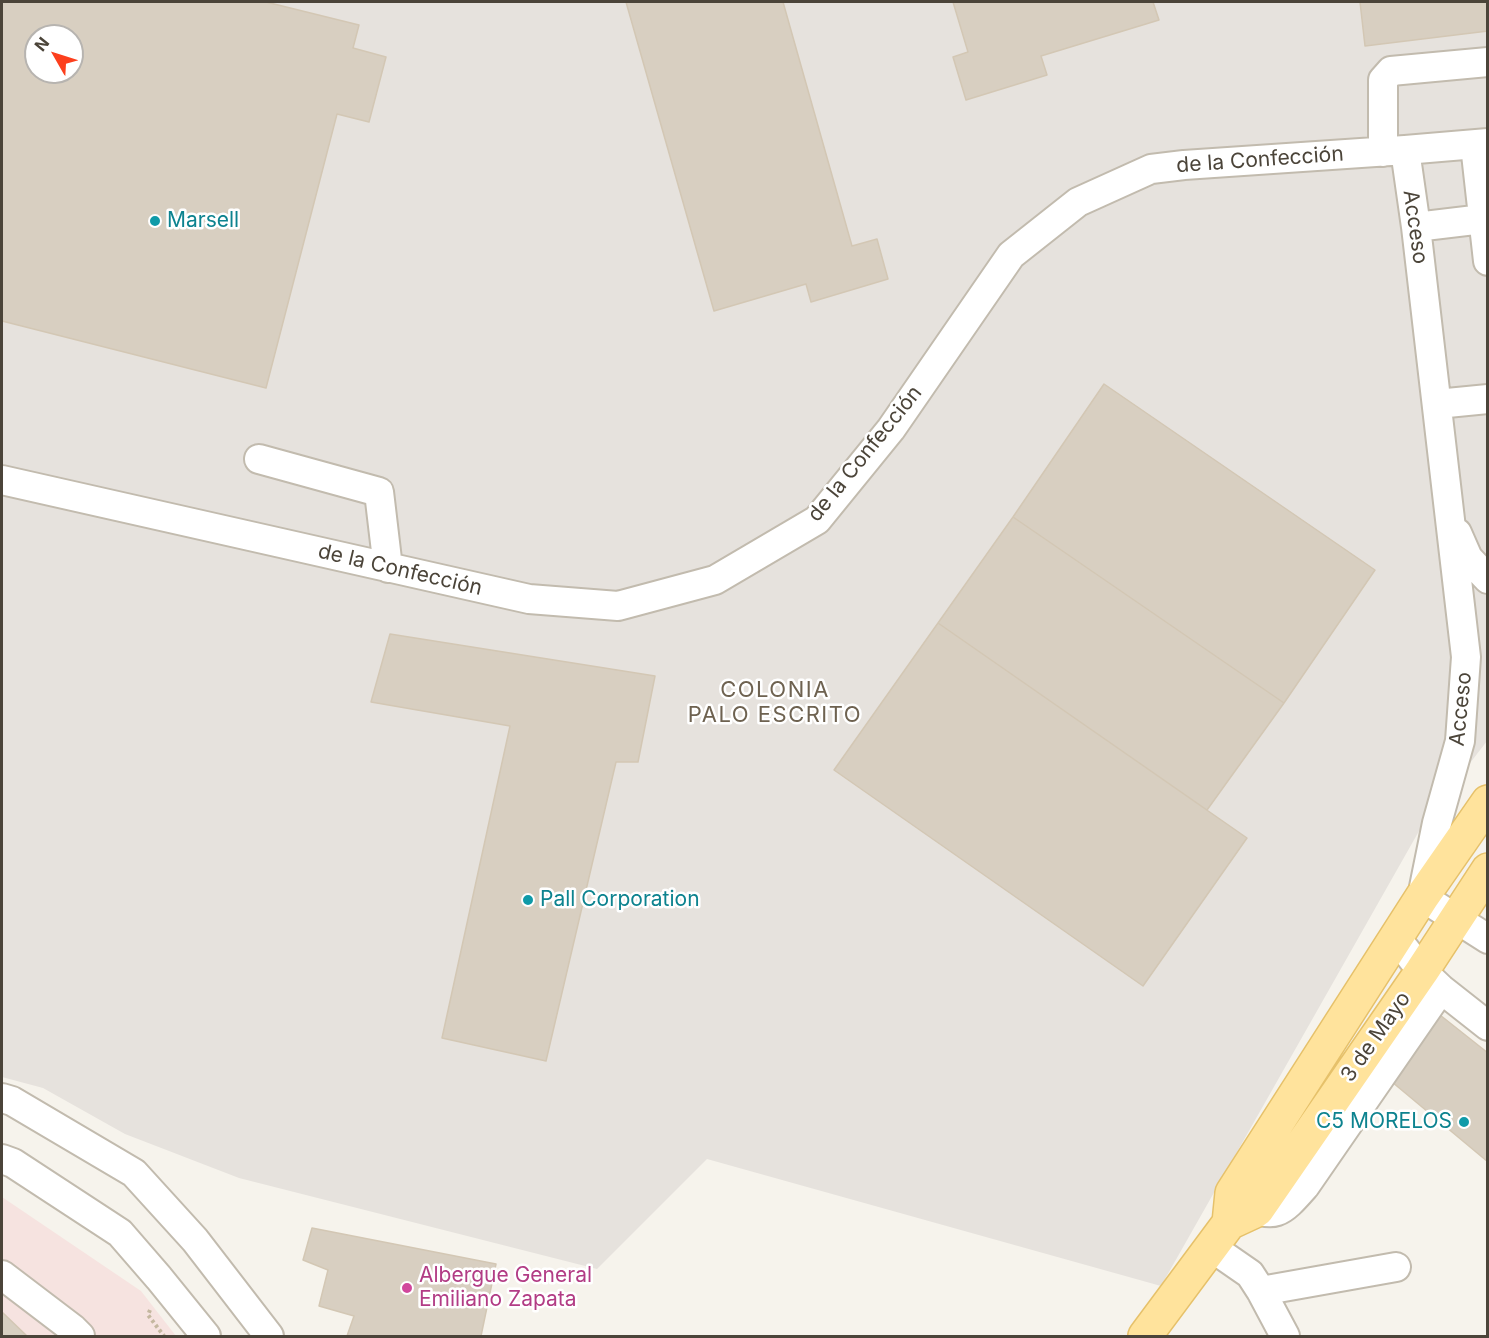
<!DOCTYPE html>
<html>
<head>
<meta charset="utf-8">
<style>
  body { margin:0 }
  #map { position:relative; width:1489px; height:1338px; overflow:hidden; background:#f6f3ec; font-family:Inter,sans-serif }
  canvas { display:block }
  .frame { position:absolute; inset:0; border:3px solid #4b4439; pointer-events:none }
  .north { position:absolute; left:24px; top:24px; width:60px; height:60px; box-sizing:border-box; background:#fff; border:2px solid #b7b4b0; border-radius:50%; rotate:309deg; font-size:16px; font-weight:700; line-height:24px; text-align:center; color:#4b4439 }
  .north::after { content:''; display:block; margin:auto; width:21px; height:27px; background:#fc3f1d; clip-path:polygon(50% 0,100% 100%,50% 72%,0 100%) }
</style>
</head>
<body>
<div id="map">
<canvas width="1489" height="1338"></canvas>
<div class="frame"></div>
<div class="north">N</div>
</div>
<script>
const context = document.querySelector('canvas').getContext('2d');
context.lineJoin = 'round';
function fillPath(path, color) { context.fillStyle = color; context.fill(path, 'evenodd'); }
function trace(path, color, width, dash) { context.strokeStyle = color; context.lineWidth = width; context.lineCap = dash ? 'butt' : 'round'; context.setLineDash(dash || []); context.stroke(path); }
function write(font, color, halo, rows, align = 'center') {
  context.font = font + ' Inter,sans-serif'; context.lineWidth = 5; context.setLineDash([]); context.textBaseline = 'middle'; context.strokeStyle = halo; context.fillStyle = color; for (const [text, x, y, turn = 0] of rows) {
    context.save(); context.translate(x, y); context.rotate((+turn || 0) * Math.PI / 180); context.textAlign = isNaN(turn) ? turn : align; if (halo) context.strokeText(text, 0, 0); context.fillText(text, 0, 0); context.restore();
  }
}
fillPath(new Path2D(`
  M2 2H1487V741L1423 824 1161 1286 707 1159 597 1269 239 1178 125 1134 43 1088 2 1077ZM36 36H72V72H36Z`), '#e6e2dd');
fillPath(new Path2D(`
  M2 1197 141 1291 176 1336H2Z`), '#f6e3e0');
const building = new Path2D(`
  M2 2H266L359 25 353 48 386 57 369 122 337 114 266 388 2 321ZM36 36H72V72H36Z
  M626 2H783L852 246 877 239 888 279 811 302 806 284 714 311Z
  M953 2H1153L1159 20 1041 56 1047 75 966 100 953 57 968 52Z
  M1360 2H1488V31L1365 46Z
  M1104 384 1375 570 1284 703 1013 517Z
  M1013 517 1284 703 1207 810 938 623Z
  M938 623 1247 838 1143 986 834 770Z
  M390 634 655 676 638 762H616L546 1061 442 1038 510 726 371 702Z
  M1440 1015 1488 1053V1162L1392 1082Z
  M312 1228 496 1264 481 1336H347L354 1316 319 1306 328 1270 303 1260Z
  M2 1312 27 1336H2Z`);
fillPath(building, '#d8cfc1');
trace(building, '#d3c7b4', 1.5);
const minor = new Path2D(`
  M1475 145 1488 261
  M1405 150 1416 227 1466 657 1460 741 1437 823 1422 897 1488 939
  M1383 152V80L1391 71 1488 62
  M1416 227 1483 219
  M1437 404 1488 399
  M259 459 379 492 388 568
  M2 480 529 599 618 606 715 580 817 520 891 429 1011 255 1078 202 1151 169 1184 165 1405 150 1488 143
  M1457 533 1468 558 1488 579
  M1396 938 1422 971 1441 989 1488 1026
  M2 1098 12 1101 134 1173 195 1240 269 1336
  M2 1159 13 1163 120 1233 159 1278 206 1336
  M1243 1201C1274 1222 1282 1212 1305 1186L1441 989
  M1211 1247 1250 1274 1261 1291 1285 1336
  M2 1275 73 1329 80 1336
  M1261 1291 1396 1267`);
const major = new Path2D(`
  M1229 1223 1232 1193 1422 897 1488 802
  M1145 1336 1229 1223 1257 1210 1422 971 1488 870`);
trace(minor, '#c2bbae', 32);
trace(major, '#e6c16a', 36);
trace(new Path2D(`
  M150 1310 148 1315 164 1336`), '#c4b79f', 4, [3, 3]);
trace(minor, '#fff', 28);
trace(major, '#ffe39c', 33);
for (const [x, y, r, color] of [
  [155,221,6,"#0f9aa8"],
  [528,900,6,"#0f9aa8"],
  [1464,1122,6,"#0f9aa8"],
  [407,1288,6,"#d1479c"]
]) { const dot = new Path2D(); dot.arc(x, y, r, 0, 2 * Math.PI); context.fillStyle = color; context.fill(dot); trace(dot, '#fff', 2); }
write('21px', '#4b4439', '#fff', [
  ["de la Confección",1260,160,-4],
  ["Acceso",1415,227,82],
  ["de la Confección",865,454,-51],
  ["de la Confección",400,570,13],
  ["Acceso",1461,709,-84],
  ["3 de Mayo",1376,1037,-55]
]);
write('21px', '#0d838f', '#fff', [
  ["Marsell",167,221],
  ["Pall Corporation",540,900],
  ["C5 MORELOS",1452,1122,"right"]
], 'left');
write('21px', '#b23c85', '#fff', [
  ["Albergue General",419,1276],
  ["Emiliano Zapata",419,1300]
], 'left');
context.letterSpacing = '1.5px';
write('22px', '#6e6250', '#fff', [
  ["COLONIA",775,690],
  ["PALO ESCRITO",775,715]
]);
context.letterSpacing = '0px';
</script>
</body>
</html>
